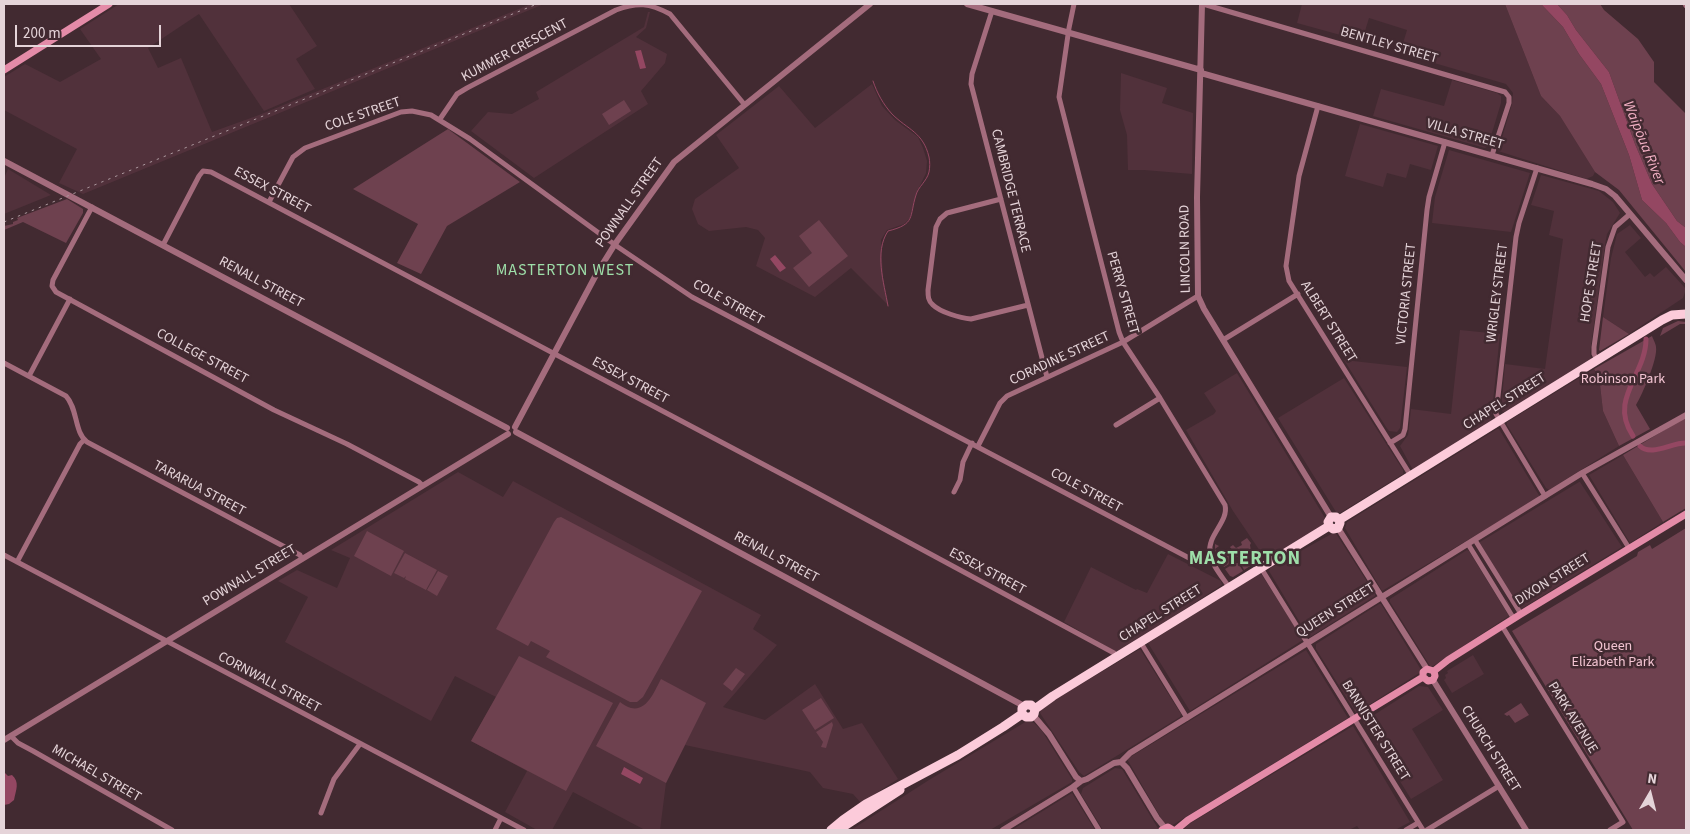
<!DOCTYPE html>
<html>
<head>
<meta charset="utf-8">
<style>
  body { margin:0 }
  #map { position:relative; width:1690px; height:834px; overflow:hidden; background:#422a31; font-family:"Source Sans 3",sans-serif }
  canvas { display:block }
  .frame { position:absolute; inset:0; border:5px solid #e5d4d9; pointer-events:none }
  .north { position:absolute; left:1625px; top:769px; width:50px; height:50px; -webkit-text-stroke:4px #422a31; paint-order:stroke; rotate:8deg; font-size:14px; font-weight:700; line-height:20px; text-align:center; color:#e5d4d9 }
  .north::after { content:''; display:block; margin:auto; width:18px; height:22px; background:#e5d4d9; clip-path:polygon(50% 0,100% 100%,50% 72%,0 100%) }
  .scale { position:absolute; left:15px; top:25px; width:146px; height:22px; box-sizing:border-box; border:2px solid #e5d4d9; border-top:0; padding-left:6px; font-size:15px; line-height:18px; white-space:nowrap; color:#e5d4d9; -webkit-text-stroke:4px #422a31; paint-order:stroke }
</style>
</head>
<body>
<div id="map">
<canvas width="1690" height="834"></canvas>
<div class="frame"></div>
<div class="north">N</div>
<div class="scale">200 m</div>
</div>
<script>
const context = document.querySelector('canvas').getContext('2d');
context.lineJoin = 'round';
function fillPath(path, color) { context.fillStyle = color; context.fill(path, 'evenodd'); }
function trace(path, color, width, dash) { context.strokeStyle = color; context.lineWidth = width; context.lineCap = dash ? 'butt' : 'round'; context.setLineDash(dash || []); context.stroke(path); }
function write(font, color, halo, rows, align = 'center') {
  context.font = font + ' "Source Sans 3",sans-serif'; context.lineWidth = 5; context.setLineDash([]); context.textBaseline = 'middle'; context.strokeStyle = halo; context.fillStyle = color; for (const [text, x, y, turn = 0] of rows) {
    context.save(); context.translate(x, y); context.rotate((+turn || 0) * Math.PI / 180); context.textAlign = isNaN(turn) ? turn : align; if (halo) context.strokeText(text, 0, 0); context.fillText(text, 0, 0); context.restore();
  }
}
fillPath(new Path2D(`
  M119 4H289L317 46 296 59 315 89 264 111 199 14 148 48 158 68 181 58 212 132 259 115 531 4H544L83 194 59 183 77 149 4 110V77L25 64 60 82 101 59 80 29Z
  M1302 4H1505L1541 96 1560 116 1595 172 1593 176 1586 179 1498 151 1512 104 1513 93 1506 84 1400 53 1407 30 1369 18 1362 41 1297 23Z
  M648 12H650L646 28 636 37 667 54 665 63 641 91 648 104 534 178 471 131 488 112 512 114 539 99 536 92 644 27Z
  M1121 73 1167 88 1162 103 1193 113 1192 174 1144 170H1128L1127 135 1120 110Z
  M1452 80 1497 93 1501 96V103L1488 146 1485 148 1373 116 1381 89 1444 106Z
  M872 84 882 106 895 120 918 137 923 148 927 161 926 173 916 194 910 218 904 224 887 230 881 240 883 278 888 305 851 268 815 297 756 266 765 238 758 230 746 227 709 231 698 224 692 209 695 199 739 168 716 135 779 86 815 128Z
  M1360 124 1438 146 1431 170 1410 164 1406 178 1387 173 1383 187 1345 176Z
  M1449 150 1530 173 1511 232 1432 223 1435 197Z
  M8 169 51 195 4 214V178Z
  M1541 175 1599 191 1613 202 1620 213 1607 234 1605 245 1590 353 1591 359 1508 411 1503 412 1501 410 1505 364 1545 369 1563 239 1549 235 1554 211 1531 205Z
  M1630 225 1641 238 1625 252 1645 277 1650 273 1654 277 1666 267 1686 289 1683 298 1629 334 1603 317 1611 258 1617 234Z
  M1460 330 1500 334 1491 421 1413 470 1400 446 1408 435 1411 409 1451 414Z
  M1344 360 1407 367 1400 428 1397 432 1389 431 1386 427Z
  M1594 369 1599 376 1603 411 1619 446 1549 490 1546 488 1507 425V422Z
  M1237 373 1325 518 1322 526 1266 560 1233 511 1186 430 1214 414 1216 411 1204 393Z
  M1344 378 1403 470V474L1340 513 1336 512 1278 418Z
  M1497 429H1499L1540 497 1382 591 1345 528 1347 522Z
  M1623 455 1663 522 1630 543 1589 475Z
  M458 472 503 497 513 481 761 615 753 629 777 645 723 707 765 720 815 684 843 729 862 723 898 779 861 803 853 794 823 788 810 772 685 745 666 783 660 830H645L573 792 552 830H537L505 812 527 771 471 741 496 697 455 676 431 721 285 642 308 597 278 581 297 570 337 588 350 558 331 550Z
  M1579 482H1580L1622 547 1521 609 1479 544 1480 542Z
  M1335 532 1375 594V596L1310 637 1308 636 1269 571 1270 568Z
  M1467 550 1469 551 1509 616 1433 666H1430L1390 602V599Z
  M1168 554 1221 581 1222 585 1118 653 1064 622 1091 567 1136 590 1137 589 1147 593Z
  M1259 574 1262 575 1303 640 1190 711 1148 643Z
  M1379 604H1381L1420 668 1421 672 1356 713 1316 649V644Z
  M1140 649 1181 714 1180 717 1084 776 1079 772 1040 713 1041 708Z
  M1306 650 1348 718 1171 826 1165 825 1127 759Z
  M1473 655 1484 674 1452 693 1444 680 1446 678 1445 675 1448 673 1447 671Z
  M1419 686 1428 687 1443 710 1412 729 1443 780 1411 799 1363 722Z
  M1027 721 1034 723 1042 731 1072 779V782L990 830H851L929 780Z
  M1353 726 1410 822 1395 830H1360L1357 826 1349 830H1183L1189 824Z
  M1115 768 1122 769 1159 830H1103L1081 794 1083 788Z
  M1072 793 1095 830H1012L1020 825Z`), '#51313b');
fillPath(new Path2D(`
  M1505 4H1541L1563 27 1579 54 1601 84 1629 155 1642 200 1666 223 1680 242 1686 247V272L1619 190 1595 172 1560 116 1541 96Z
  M1557 4H1600L1604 10 1638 39 1654 62V82L1686 114V228L1677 221 1652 184 1635 144 1609 72 1576 30 1567 15Z
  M624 100 631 111 609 125 602 114Z
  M448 129 520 182 447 226 421 274 397 263 418 224 353 189Z
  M67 199 83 209V213L66 243 23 222 4 230V226L13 224V222L18 220 17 218Z
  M819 220 848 256 809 287 793 268 812 253 799 236Z
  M1603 317 1629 334 1600 351 1599 350Z
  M1678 321 1686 322V324H1680L1660 336 1663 328Z
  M1652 336C1653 339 1656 344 1656 347 1658 359 1642 395 1636 405L1650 429 1619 446 1603 411 1599 376 1594 369Z
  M1686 417V508L1663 522 1623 455Z
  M561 517 702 591 643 697 637 702H630L546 657 550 651 531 641 528 646 496 629 554 522 557 518Z
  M1686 528V830H1633L1512 631 1637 556 1638 552 1650 545 1652 549Z
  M367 531 404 551 391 576 354 556Z
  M1247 538 1251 543 1250 545 1251 551 1239 558 1238 556 1237 557 1230 547 1233 545 1236 548 1242 545 1241 542Z
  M1215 544 1219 546 1215 549 1219 554 1222 553 1224 555 1231 552 1235 558 1233 559 1234 561 1224 567C1220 560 1214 553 1215 544Z
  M1253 552 1261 559 1244 570 1240 562 1241 561 1240 559Z
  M405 553 437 570 426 590 405 579 406 576 404 578 394 573Z
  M1235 563H1238L1243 571 1233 577 1230 576 1225 569Z
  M438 571 448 576 437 596 427 590Z
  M519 656 613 703 566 791 471 741Z
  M736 668 745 674 732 691 723 684Z
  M661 679 706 703 666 783 596 746 620 702C623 704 627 707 631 708 647 712 655 690 661 679Z
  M821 698 834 718 815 730 802 710Z
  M1521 703 1529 715 1515 723 1509 715 1507 716 1504 714Z
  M832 722 833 725 826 748 821 747 823 742 816 732Z`), '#6e414f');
fillPath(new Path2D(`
  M1541 4H1557L1567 15 1576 30 1609 72 1635 144 1652 184 1677 221 1686 228V247L1680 242 1666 223 1642 200 1629 155 1601 84 1579 54 1563 27Z
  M641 50 646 68 640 69 635 51Z
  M775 255 786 268 780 272 770 259Z
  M4 767V772L8 776 12 775C20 782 16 790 14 800L9 804 4 805Z
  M624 767 643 778 640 784 621 774Z`), '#944762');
trace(new Path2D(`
  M873 81C877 93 883 104 892 114 908 130 923 132 929 157 930 162 930 167 929 172 927 181 918 187 916 195 909 217 916 224 888 231 874 252 884 283 888 306`), '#944762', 1);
trace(new Path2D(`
  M1633 436C1608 399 1646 375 1646 339
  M1640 446C1651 457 1673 442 1686 443`), '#944762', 5);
trace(new Path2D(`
  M1074 4 1069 28 1059 97 1119 332 1123 342 1160 398 1225 505C1229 522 1207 535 1210 553 1211 564 1223 578 1229 587
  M1203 4 1505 92 1509 97V103L1492 155
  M1685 4 1686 6
  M992 11 972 74 971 84 1047 377
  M1318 106 1299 176 1286 266 1289 281 1411 476
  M440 119 457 94 467 88 616 10C638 2 649 3 670 14L744 104
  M1537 168 1519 223 1516 237 1496 414 1545 496
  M1001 199 947 213 940 219 936 227 928 290C928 296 928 301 933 305 940 312 960 318 971 319L1028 305
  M269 202 293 157 305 148 401 112 412 111 431 115 470 139 618 247 692 297 1191 559 1201 563 1212 560
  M92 207 53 280 52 286 56 292 274 410 347 444 419 482 422 485
  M163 245 199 176 203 171 211 172 808 488 1114 653 1117 657
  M1223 340 1298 294
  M1597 360 1594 354V347L1608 247 1615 227 1630 214
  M4 363 66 396C78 409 74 432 87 442L300 555 302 559
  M29 376 70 299
  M1116 425 1160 398
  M1390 443 1403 435 1405 429 1427 210 1429 197 1445 142
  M978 446 1000 403 1007 396 1123 342 1198 296
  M1582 473 1629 548
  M954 492 960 480 963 462 972 443
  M1475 540 1521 614
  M1468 544 1514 619
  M4 555 524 830
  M17 562 80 444 84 440
  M1261 568 1423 830
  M1502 626 1623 822 1610 830
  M1141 643 1187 718
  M11 736 18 743 33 751 172 830
  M1073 787 1099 830
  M321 813 334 779 360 744
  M495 830 501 818
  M1406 830 1418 823
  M1427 830 1499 786`), '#a46c7d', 5);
trace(new Path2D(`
  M967 4 1201 70
  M1202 4 1197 197 1198 296 1204 309 1331 517
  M1201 73 1592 184 1606 189 1615 196 1686 280
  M4 161 507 428
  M515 427 597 273 615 244 674 162 870 4
  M516 432 1024 706
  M1338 528 1427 669
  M1433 680 1526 830
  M1033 715 1049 734 1076 777 1081 781
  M4 740 508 434
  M1121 762 1127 768 1157 818 1165 828
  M1003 830 1073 787 1081 781 1087 779 1114 763 1121 762 1130 753 1582 473 1686 415`), '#a46c7d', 6);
trace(new Path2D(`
  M4 70 109 4
  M1434 671 1448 660 1521 614 1686 514
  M1423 677 1428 681 1433 680 1435 676 1434 671
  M1423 677V672L1427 669 1434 671
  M1162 830 1168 827 1173 830
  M1176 830 1188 820 1211 806 1423 677`), '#e48ba8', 7);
trace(new Path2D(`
  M1339 520 1662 320 1672 315 1686 314
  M1329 526 1328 522 1331 517H1336L1339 520
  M1329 526 1333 529 1338 528 1340 523 1339 520
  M1035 709 1053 696 1329 526
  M1022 714V708L1026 705H1031L1035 709
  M1022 714 1026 717H1031L1034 714 1035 709
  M836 829 846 825 900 790
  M831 830 843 820 866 804 958 755 1003 727 1022 714`), '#fccbda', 9);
trace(new Path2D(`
  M4 222 537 4`), '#ac989e', 1, [2.5, 5]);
write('14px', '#e5d4d9', '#422a31', [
  ["BENTLEY STREET",1389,46,16],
  ["KUMMER CRESCENT",515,51,-28],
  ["COLE STREET",363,115,-19],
  ["VILLA STREET",1465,135,16],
  ["ESSEX STREET",272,191,28],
  ["CAMBRIDGE TERRACE",1010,191,76],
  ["POWNALL STREET",630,203,-55],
  ["LINCOLN ROAD",1186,249,-91],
  ["HOPE STREET",1592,282,-81],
  ["RENALL STREET",261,283,28],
  ["PERRY STREET",1122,293,74],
  ["WRIGLEY STREET",1498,293,-83],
  ["VICTORIA STREET",1407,294,-84],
  ["COLE STREET",728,303,29],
  ["ALBERT STREET",1328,322,58],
  ["COLLEGE STREET",202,357,28],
  ["CORADINE STREET",1060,359,-25],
  ["ESSEX STREET",630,381,28],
  ["CHAPEL STREET",1505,402,-32],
  ["TARARUA STREET",199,489,28],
  ["COLE STREET",1086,491,28],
  ["RENALL STREET",776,558,28],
  ["ESSEX STREET",987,572,28],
  ["POWNALL STREET",250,576,-31],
  ["DIXON STREET",1553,580,-32],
  ["QUEEN STREET",1336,611,-32],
  ["CHAPEL STREET",1161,614,-32],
  ["CORNWALL STREET",269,683,28],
  ["PARK AVENUE",1572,718,58],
  ["BANNISTER STREET",1375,731,58],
  ["CHURCH STREET",1490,749,58],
  ["MICHAEL STREET",96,774,30]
]);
write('14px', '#f3c4d2', '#422a31', [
  ["Robinson Park",1623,380],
  ["Queen",1613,647],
  ["Elizabeth Park",1613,663]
]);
write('italic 15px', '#f4b1c5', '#422a31', [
  ["Waipōua River",1643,143,68]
]);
context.letterSpacing = '1px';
write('16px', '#9edfa9', '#422a31', [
  ["MASTERTON WEST",565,271]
]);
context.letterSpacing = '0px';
context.letterSpacing = '1px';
write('bold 19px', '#9edfa9', '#422a31', [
  ["MASTERTON",1245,560]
]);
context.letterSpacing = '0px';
</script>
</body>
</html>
